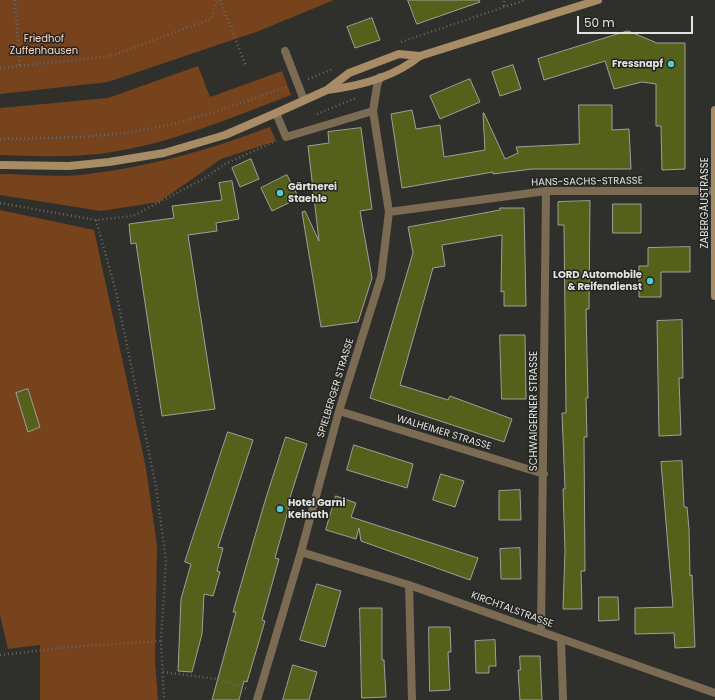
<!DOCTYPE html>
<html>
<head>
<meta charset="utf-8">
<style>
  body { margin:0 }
  #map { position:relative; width:715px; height:700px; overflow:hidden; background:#2f2f2b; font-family:Poppins,sans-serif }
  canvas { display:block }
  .scale { position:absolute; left:577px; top:16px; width:116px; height:18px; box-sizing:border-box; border:2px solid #e2e2e0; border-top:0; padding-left:5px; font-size:12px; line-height:14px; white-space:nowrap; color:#e2e2e0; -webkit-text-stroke:3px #252522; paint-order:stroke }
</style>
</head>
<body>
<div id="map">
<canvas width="715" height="700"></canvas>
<div class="scale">50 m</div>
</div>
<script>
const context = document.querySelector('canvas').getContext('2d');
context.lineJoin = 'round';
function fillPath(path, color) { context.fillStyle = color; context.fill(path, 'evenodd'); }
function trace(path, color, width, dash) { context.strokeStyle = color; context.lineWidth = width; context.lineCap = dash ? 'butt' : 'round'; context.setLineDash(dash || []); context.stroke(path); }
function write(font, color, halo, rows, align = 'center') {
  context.font = font + ' Poppins,sans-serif'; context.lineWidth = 3; context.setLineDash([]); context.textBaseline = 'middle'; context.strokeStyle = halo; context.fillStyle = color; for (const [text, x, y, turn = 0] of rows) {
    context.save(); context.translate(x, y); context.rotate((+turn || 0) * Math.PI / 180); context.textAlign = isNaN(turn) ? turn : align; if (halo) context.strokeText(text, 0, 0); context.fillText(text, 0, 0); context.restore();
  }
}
fillPath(new Path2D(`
  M0 0H334L259 31 108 82 0 94Z
  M198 66 210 97 282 71 291 95C231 118 170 144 106 153 71 158 35 156 0 155V108L108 98Z
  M270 127 276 141 221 159 159 202 101 211 0 195V174C28 174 61 178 88 174 150 167 211 149 270 127Z
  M0 210 94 230 146 468 157 546 155 661 158 700H40V645L8 649 0 615Z`), '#76431d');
const building = new Path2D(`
  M408 0H479L480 2 417 24Z
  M372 18 380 40 355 48 347 27Z
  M628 31 657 43H685V169L662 170 661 126H656V84L642 82 614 89 605 61 544 80 538 59Z
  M513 65 521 89 500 96 492 72Z
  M470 79 480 102 440 119 430 96Z
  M579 105H612V130L629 129 631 169H532L493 174V172L402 188 391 114 412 110 416 129 440 125 444 157 485 150 483 113H484L505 159 518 153 516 147 579 144Z
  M361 128 372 209 360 211 372 278 358 322 321 327 302 212 305 211 319 241 308 146 329 143 328 132Z
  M251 159 259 179 240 187 232 168Z
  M287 175 299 198 272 211 261 188Z
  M232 181 239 219 216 223 217 231 188 235 215 409 162 416 136 243 131 244 129 224 174 218 172 206 222 200 219 183Z
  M590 201 589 309H586L588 398H586L587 437H584L585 571H581L582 609H563L565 551 563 489H565L562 413H566L564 225H558V202Z
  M613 204H641V233H613Z
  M500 208H524L526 306H504V291L501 292 502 235 442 245 445 266 433 268 400 385 448 400 450 396 512 419 504 442 370 398 413 253 408 227 500 210Z
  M690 247V272H661V297H639V266H648V248Z
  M682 320 683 378H679L681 435 659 436 657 321Z
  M500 335H525L526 399H502Z
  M28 389 40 427 28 432 16 393Z
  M228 432 253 440 218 547 223 548 217 571 220 572 213 596 204 594 202 634 192 672 178 671 181 599 191 564 185 562Z
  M286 437 307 444 287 507 289 508 275 558 279 559 262 620 265 621 247 682 244 681 239 700H212L236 612H233L265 501Z
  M354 445 413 464 407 488 347 470Z
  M682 461 684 507H687L689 529 690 576 692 575 695 647 675 648 674 633 635 634V608L673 607 661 462Z
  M441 474 464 481 455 507 433 500Z
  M520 490 521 520H499V491Z
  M336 496 356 503 351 517 478 558 470 580 361 541 359 528 356 539 326 530Z
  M520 548 521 579H501L500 549Z
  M317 584 341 591 325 647 300 640Z
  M599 597H618L619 620 599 621Z
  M360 608H382V660H384L386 697 362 698Z
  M429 627H450L451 652H448L450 690 430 691Z
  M495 640 496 666H489V673H476L475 641Z
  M520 656H540L542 700H520L518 670H520Z
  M293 665 317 672 309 700H283Z`);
fillPath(building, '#55601b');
trace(building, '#9fa09c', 1);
trace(new Path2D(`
  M15 0 20 67
  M220 0 246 66
  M504 6V0
  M401 42 525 0
  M0 68 111 56 211 19 217 0
  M308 79 333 69
  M317 114 356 98
  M0 139C53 138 106 138 158 127 202 118 244 102 286 87
  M0 203 96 220 133 216 205 178 225 164 276 141
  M96 220 116 292 156 487 166 560 161 641 164 700
  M0 655 70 647 161 641
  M163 672 217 679 248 689`), '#686865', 2.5, [1, 3]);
trace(new Path2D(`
  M285 51 304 100
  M276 113 286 137 373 111`), '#7c6b53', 8);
trace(new Path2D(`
  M389 212 546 191H714
  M339 411 544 474
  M301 552 409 585 715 693
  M409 585 412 700
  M541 631 546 191
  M561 639 563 700
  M257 700 301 552 339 411 381 277 389 212 373 111 377 86 380 77`), '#7c6b53', 8);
trace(new Path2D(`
  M327 90C361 86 394 77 420 56L598 0
  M715 110V296
  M0 165 69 166 109 162 164 153 225 135 276 113 327 90 349 73 399 54 420 56`), '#a88c65', 8);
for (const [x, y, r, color] of [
  [671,64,4,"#52cbd7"],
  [280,193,4,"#52cbd7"],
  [650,281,4,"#52cbd7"],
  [280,509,4,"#52cbd7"]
]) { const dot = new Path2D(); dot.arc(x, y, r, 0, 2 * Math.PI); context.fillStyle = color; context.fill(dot); trace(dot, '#252522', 1.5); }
write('10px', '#f9d6c0', '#252522', [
  ["Friedhof",44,39],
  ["Zuffenhausen",44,51]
]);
write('bold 10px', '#e2e2e0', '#252522', [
  ["Fressnapf",663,64],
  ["Gärtnerei",288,187,"left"],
  ["Staehle",288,199,"left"],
  ["LORD Automobile",642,275],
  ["& Reifendienst",642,287],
  ["Hotel Garni",288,503,"left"],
  ["Keinath",288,515,"left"]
], 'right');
write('10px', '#e2e2e0', '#252522', [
  ["HANS-SACHS-STRASSE",587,182,-1],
  ["ZABERGÄUSTRASSE",705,203,-90],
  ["SPIELBERGER STRASSE",336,388,-73],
  ["SCHWAIGERNER STRASSE",534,411,-90],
  ["WALHEIMER STRASSE",444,433,17],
  ["KIRCHTALSTRASSE",512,610,20]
]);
</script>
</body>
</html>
